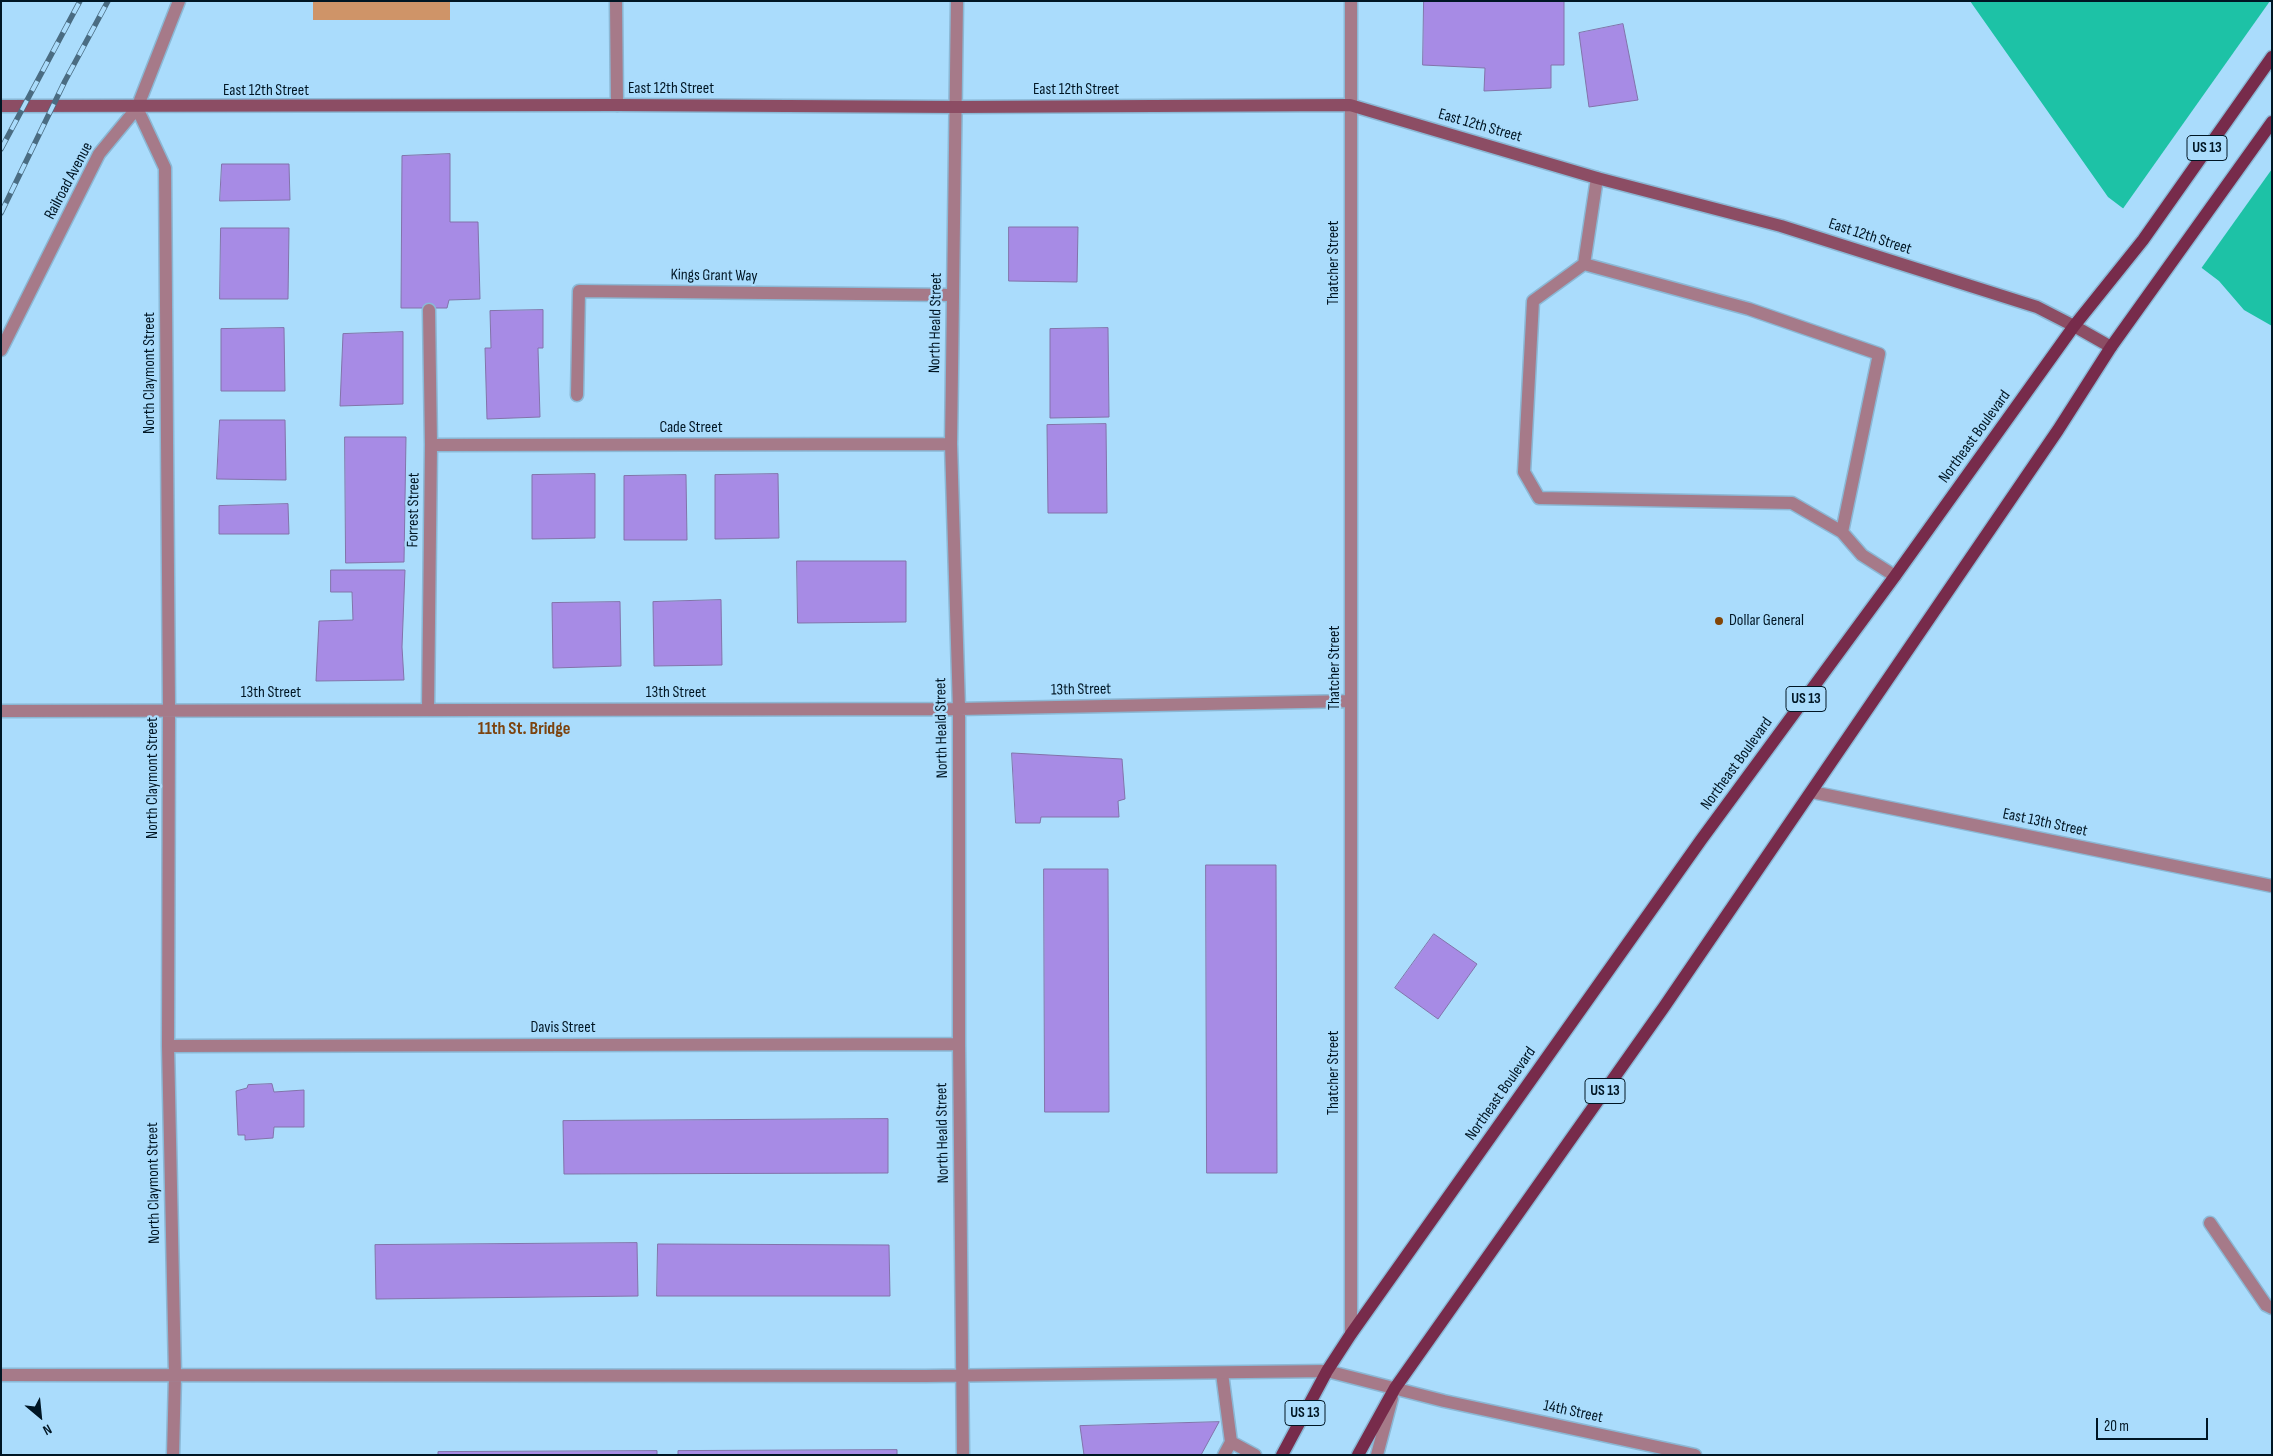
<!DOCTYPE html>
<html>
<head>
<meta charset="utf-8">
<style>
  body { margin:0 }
  #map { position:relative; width:2273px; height:1456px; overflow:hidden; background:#aadcfc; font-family:"Sofia Sans Condensed",sans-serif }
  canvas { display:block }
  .frame { position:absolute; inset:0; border:2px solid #001624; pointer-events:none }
  .north { position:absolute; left:15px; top:1391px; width:50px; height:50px; -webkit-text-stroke:4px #aadcfc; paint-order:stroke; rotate:152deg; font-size:14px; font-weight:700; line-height:20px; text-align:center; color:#001624 }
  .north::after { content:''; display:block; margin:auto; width:18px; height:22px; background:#001624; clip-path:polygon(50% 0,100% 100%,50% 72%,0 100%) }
  .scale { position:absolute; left:2096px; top:1418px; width:112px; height:22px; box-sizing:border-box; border:2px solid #001624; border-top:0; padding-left:6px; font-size:15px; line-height:18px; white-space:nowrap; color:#001624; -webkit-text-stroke:4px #aadcfc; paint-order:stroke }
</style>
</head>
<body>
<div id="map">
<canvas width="2273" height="1456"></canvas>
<div class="frame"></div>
<div class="north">N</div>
<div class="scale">20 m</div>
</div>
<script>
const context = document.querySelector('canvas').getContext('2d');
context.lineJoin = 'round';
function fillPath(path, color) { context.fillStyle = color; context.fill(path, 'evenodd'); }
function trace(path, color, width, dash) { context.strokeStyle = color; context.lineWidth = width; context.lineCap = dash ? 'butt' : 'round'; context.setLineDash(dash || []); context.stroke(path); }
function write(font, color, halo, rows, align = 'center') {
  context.font = font + ' "Sofia Sans Condensed",sans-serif'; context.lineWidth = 4.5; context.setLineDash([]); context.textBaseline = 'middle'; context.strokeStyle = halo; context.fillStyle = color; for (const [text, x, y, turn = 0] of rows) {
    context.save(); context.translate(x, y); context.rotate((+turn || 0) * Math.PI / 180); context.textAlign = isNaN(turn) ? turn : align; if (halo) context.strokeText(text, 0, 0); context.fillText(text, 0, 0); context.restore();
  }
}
fillPath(new Path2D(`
  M313 1H450V20H313Z`), '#cf9468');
fillPath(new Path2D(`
  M1970 1H2272V326L2244 310 2219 281 2108 197Z`), '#1dc2a6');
fillPath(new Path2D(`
  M2270 1H2272V169L2200 270 2122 210Z`), '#aadcfc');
const building = new Path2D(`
  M1424 1H1564V65H1551V88L1484 91 1485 68 1423 65Z
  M1623 24 1638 100 1589 107 1579 33Z
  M450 154V222H478L480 299 449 300 447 308H401L402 156Z
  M222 164H289L290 200 220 201Z
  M1009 227H1078L1077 282 1009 281Z
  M221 228H289L288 299H220Z
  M543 310V348H538L540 417 487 419 485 348H491L490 311Z
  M284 328 285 391H221V329Z
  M1108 328 1109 417 1050 418V329Z
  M403 332V404L340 406 343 334Z
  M220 420H285L286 480 217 479Z
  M1106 424 1107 513H1048L1047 425Z
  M345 437H406L404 562 346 563Z
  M595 474V538L532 539V475Z
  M778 474 779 538 715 539V475Z
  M686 475 687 540H624V476Z
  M288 504 289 534H219V506Z
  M797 561H906V622L798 623Z
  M331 570H405L402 647 404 680 316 681 319 621 353 620 352 592H331Z
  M721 600 722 665 654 666 653 602Z
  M620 602 621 666 553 668 552 603Z
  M1012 753 1122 759 1125 799 1118 801 1119 817H1041L1040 823H1016Z
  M1206 865H1276L1277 1173H1207Z
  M1044 869H1108L1109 1112H1045Z
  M1434 934 1477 964 1438 1019 1395 988Z
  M272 1084 274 1092 304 1090V1127H274L273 1138 245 1140V1135H238L236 1091 247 1088 248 1085Z
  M888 1119V1173L564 1174 563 1121Z
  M637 1243 638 1296 376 1299 375 1245Z
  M658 1244 889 1245 890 1296H657Z
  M1219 1422 1201 1455H1084L1080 1426Z
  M897 1450V1455H678V1451Z
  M657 1451V1455H438V1452Z`);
fillPath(building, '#a78be5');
trace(building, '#8273aa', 1);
const service = new Path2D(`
  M1597 178 1584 264 1749 309 1879 354 1842 532 1862 555 1895 576
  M1584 264 1533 301 1524 472 1539 498 1792 503 1842 532
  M2210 1223 2266 1305 2272 1308
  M1222 1373 1231 1442 1224 1455
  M1231 1442 1255 1455`);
const minor = new Path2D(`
  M616 1 617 105
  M957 1 951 444 959 709V1044L963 1455
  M1351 1V1334
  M137 108 165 168 169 709 168 1046 175 1375 173 1455
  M1 350 99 154 137 108 179 1
  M577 395 579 291 952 295
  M431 445 951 444
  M428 709 431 445 429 310
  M1 711 959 709 1351 701
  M1812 792 2272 886
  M168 1046 959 1044
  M1 1375 925 1376 1327 1371 1444 1401 1695 1455
  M1377 1455 1392 1398`);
const secondary = new Path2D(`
  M1 106 617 105 957 107 1350 105 1597 178 1781 226 2037 307 2074 326 2111 347`);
const primary = new Path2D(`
  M1282 1455 1327 1371 1351 1334 1701 840 1895 576 2074 326 2143 240 2272 57
  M1358 1455 1395 1388 1664 1007 2058 430 2111 347 2272 122`);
trace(service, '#8bb8d5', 15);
trace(minor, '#8bb8d5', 15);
trace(secondary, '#8bb8d5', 15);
trace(primary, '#8bb8d5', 15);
trace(service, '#a67a89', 12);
trace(minor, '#a67a89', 12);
trace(secondary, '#8c4d64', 12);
trace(primary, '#772b4b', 12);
const rail = new Path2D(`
  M1 149 80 1
  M1 213 65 81 108 1`);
trace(rail, '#4a6c82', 5.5);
trace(rail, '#aadcfc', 4, [11]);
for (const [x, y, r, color] of [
  [1719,621,5,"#834506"]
]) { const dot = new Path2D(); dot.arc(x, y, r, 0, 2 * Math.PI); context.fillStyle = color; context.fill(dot); trace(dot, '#aadcfc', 2); }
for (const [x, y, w] of [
  [2207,148,40],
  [1806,699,40],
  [1605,1091,40],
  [1305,1413,40]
]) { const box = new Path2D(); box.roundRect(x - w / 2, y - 12.5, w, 25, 4); context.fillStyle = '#aadcfc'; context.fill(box); trace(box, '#001624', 1); }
write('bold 15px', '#001624', null, [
  ["US 13",2207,148],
  ["US 13",1806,699],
  ["US 13",1605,1091],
  ["US 13",1305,1413]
]);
write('16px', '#001624', '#aadcfc', [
  ["East 12th Street",671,89],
  ["East 12th Street",1076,90],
  ["East 12th Street",266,91],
  ["East 12th Street",1480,126,16],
  ["Railroad Avenue",69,181,-62],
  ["East 12th Street",1870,237,18],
  ["Thatcher Street",1334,263,-90],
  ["Kings Grant Way",714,276,1],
  ["North Heald Street",936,323,-89],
  ["North Claymont Street",150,373,-90],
  ["Cade Street",691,428],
  ["Northeast Boulevard",1975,437,-54],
  ["Forrest Street",414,510,-89],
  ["Thatcher Street",1335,668,-90],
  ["13th Street",1081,690,-1],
  ["13th Street",271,693],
  ["13th Street",676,693],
  ["North Heald Street",942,728,-91],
  ["Northeast Boulevard",1737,764,-54],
  ["North Claymont Street",153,778,-90],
  ["East 13th Street",2045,823,12],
  ["Davis Street",563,1028],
  ["Thatcher Street",1334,1073,-90],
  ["Northeast Boulevard",1501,1094,-55],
  ["North Heald Street",943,1133,-91],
  ["North Claymont Street",154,1183,-91],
  ["14th Street",1573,1412,12]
]);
write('16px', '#001624', '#aadcfc', [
  ["Dollar General",1729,621]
], 'left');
write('bold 18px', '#7c430e', '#aadcfc', [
  ["11th St. Bridge",524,729]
]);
</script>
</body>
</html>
